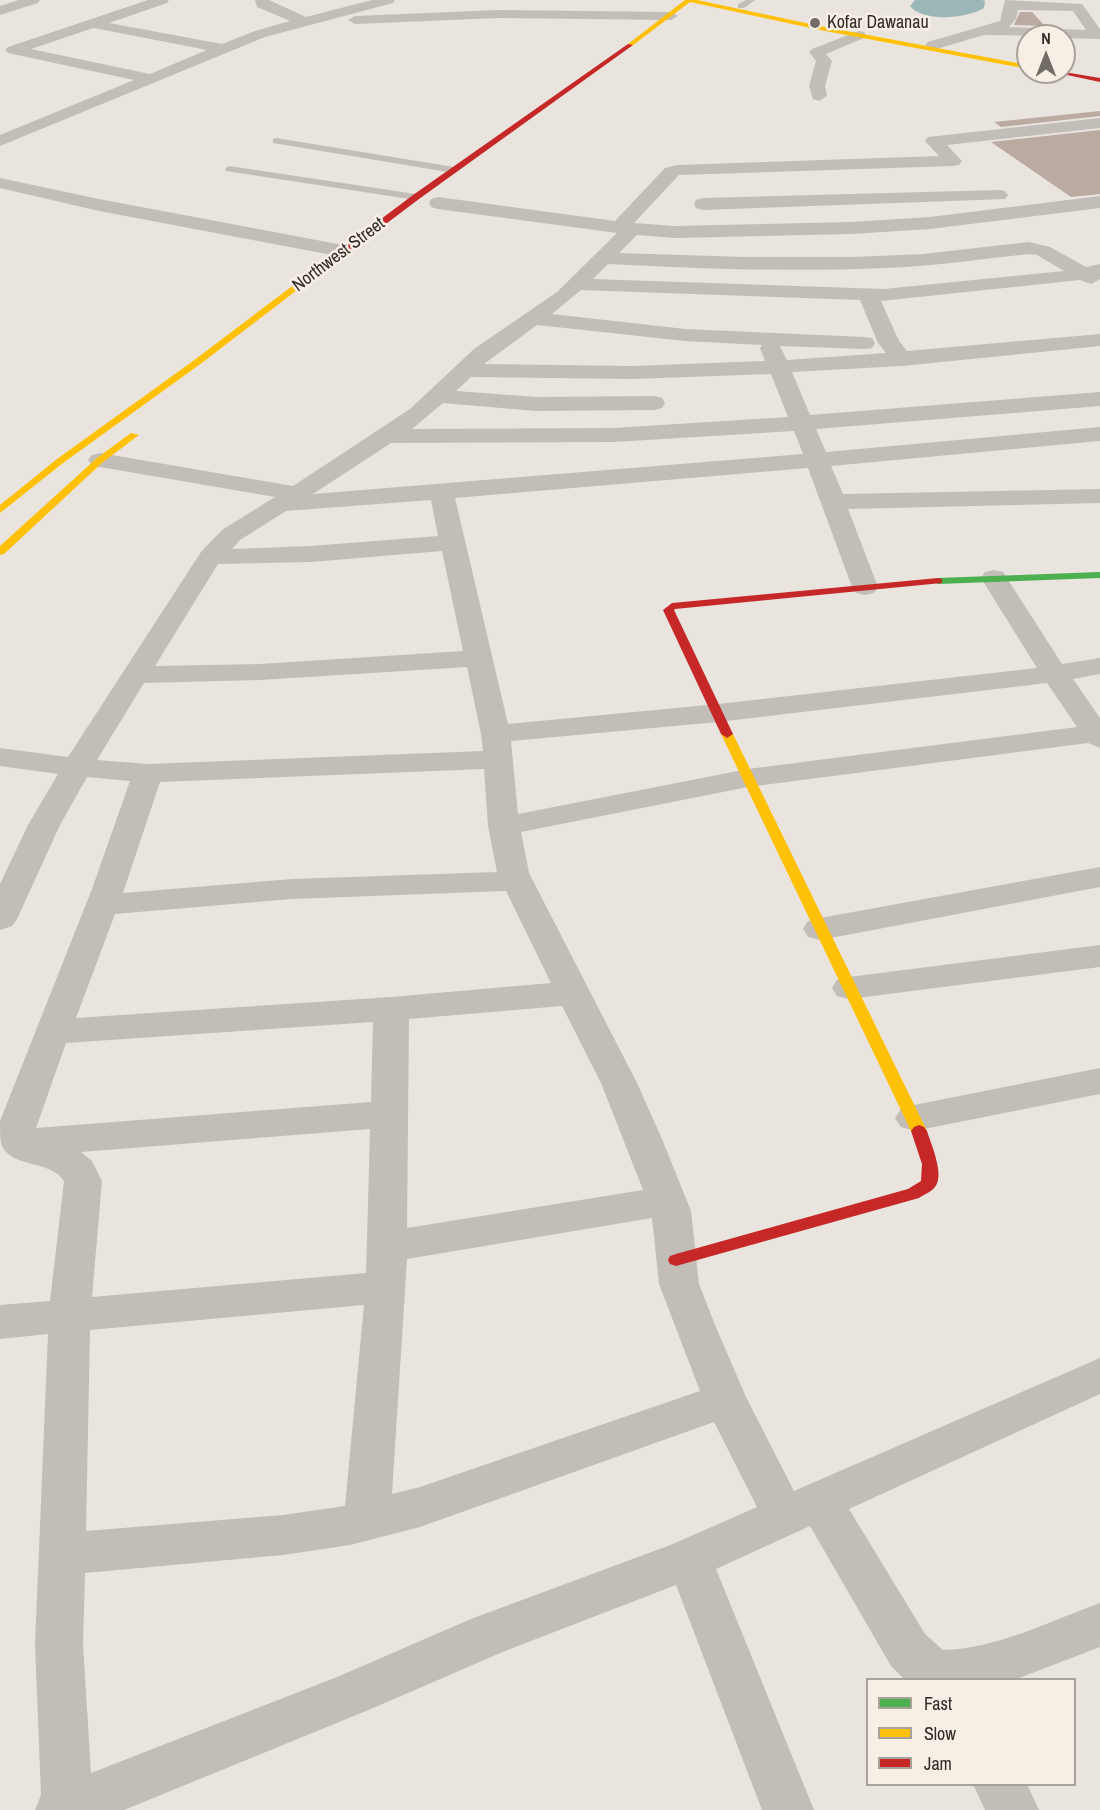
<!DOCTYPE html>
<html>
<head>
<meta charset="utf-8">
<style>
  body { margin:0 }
  #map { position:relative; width:1100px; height:1810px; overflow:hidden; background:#e9e4de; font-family:"Archivo Narrow",sans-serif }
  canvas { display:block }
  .legend { position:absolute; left:866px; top:1678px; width:210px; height:108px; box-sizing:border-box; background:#f7efe5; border:2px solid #a8a199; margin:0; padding:8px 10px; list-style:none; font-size:18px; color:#322b26 }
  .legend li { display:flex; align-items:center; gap:12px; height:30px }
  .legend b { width:30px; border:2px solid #a8a199 }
  .north { position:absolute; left:1016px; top:24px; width:60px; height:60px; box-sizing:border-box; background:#f7efe5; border:2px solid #a8a199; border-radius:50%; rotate:0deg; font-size:16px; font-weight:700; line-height:24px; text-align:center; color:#322b26 }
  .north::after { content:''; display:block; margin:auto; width:21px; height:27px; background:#726c66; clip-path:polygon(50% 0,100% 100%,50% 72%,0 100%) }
</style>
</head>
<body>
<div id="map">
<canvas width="1100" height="1810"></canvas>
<ul class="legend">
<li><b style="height:8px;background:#4caf50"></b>Fast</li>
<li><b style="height:8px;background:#ffc107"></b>Slow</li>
<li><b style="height:8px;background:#c62828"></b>Jam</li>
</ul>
<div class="north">N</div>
</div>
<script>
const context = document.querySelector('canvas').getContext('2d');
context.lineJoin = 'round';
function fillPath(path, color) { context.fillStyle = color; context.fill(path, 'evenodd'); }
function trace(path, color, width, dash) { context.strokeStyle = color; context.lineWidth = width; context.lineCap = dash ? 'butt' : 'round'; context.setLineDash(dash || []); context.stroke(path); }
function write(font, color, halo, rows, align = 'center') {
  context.font = font + ' "Archivo Narrow",sans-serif'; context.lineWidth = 5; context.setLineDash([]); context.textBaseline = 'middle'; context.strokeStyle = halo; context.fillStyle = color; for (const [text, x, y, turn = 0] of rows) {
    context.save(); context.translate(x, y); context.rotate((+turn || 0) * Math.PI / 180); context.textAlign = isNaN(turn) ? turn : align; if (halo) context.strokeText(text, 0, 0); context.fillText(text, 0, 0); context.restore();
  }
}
fillPath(new Path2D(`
  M915 0H982L985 1 984 8C968 18 923 23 910 6Z`), '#9cb7b8');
fillPath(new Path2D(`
  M1020 12H1032L1045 26 1014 25Z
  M1100 111V116L1001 127 994 122Z
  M1100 130V194L1071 197 991 142Z`), '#bbaaa1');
fillPath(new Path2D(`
  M746 0H755L744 8H738V4Z
  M276 138 454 167 458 170 454 173 273 143V139Z
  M229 166 416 194 421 197 416 200 226 171 225 169Z`), '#c2bdb7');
fillPath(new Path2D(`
  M19 0H40L38 3 0 15V6Z
  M148 0H169L167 3 109 23 222 44 255 31 290 21 257 7 255 0H269L306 17 372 0H395L393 3 265 37 0 146V135L134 80 8 53 5 50 8 47ZM93 28H94L207 50 150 74 31 49Z
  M1005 0 1082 4 1100 29V39L1064 38V36L984 35 933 50 925 45 928 42 1000 21ZM1018 10 1073 11 1086 30 1009 27 1016 19Z
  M498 10 671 12 678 16 671 20 498 18 355 24 348 20 355 16Z
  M859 31 864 32 866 35 864 38 826 54 832 61 825 86 827 96 819 101 813 99 809 86 816 61 809 52 812 49Z
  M1100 118V128L947 145 962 161 959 165 953 166 679 175 634 223 675 226 851 222 930 217 1100 196V208L930 229 851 234 675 238 637 235 619 253 745 257H852L923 254 1029 242 1050 247 1086 267 1100 264V279L1091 284 1080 280 881 301 899 341 907 351 1100 334V346L902 366 792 372 810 415 1100 392V406L816 429 826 452 1100 427V441L831 466 843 494 1100 489V503L848 509 878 587 874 593 865 595 856 593 852 587 808 468 455 498 508 724 718 704 1037 668 981 578 985 572 994 570 1003 572 1062 664 1100 658V674L1073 679 1100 718V748L1088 743 748 787 521 832 529 873 637 1083 662 1139 691 1211 699 1284 715 1325 746 1397 794 1491 1100 1358V1394L849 1509 925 1634 943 1650C996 1649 1050 1621 1100 1603V1647L1014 1680H905L891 1666 810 1526 716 1569 814 1810H762L676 1585 505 1651 371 1709 124 1810H35L41 1795 35 1644 48 1334 0 1339V1305L50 1301 64 1181C50 1159 11 1169 1 1144 0 1137 0 1128 0 1121L92 889 130 781 87 777 60 825 17 919 12 926 0 930V884L28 825 58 774 0 766V748L68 757 201 552 222 530 275 497 100 467 92 465 88 460 92 455 100 453 293 486 410 409 474 349 557 292 617 233 438 209 431 207 429 203 431 199 438 197 615 221 665 168 677 165 939 156 925 141 928 137ZM1029 254 1037 255 1064 271 884 289 593 279 608 264C701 269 794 272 887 268 935 266 982 259 1029 254ZM581 290 860 300 878 343 886 353 787 360 780 346 864 349 872 348 875 343 872 338 864 337 685 329 552 314ZM537 325 685 341 762 345 760 348 765 361 632 366 484 364ZM771 374 788 417 614 428 412 429 443 403 536 411 654 410 662 408 665 403 662 398 654 396 536 397 456 391 471 377 632 379ZM794 431 803 454 313 494 391 443 614 442ZM431 500 438 536 311 546 232 549 240 540 286 511ZM442 551 463 651 260 664 155 666 218 564 311 562ZM467 667 481 734 483 751 148 764 97 760 144 683 260 680ZM1047 683 1077 727 748 769 518 814 511 741 718 722ZM484 769 488 826 497 872 292 879 123 893 160 782ZM506 891 551 983 391 997 76 1018 115 914 292 899ZM562 1006 601 1083 643 1190 407 1228 409 1019ZM373 1022 371 1102 36 1128 66 1043ZM370 1129 366 1273 92 1297 102 1181 92 1161 81 1152ZM652 1218 659 1284 700 1391 420 1487 392 1494 407 1259ZM364 1305 345 1506 283 1515 86 1531 90 1330ZM714 1422 757 1507 673 1544 471 1619 337 1677 91 1773 83 1644 85 1573 283 1555 350 1545 420 1527Z
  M0 178 99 199 343 245 350 247 353 251 350 255 343 257 99 211 0 188Z
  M999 190 1005 191 1008 195 1005 199 703 210 696 208 694 204 696 200 703 198Z
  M1100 867V887L820 940 808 937 803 929 808 921 820 918Z
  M1100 945V967L849 999 837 996 832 988 837 980 849 977Z
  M1100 1068V1094L914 1131 901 1127 895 1118 901 1109 914 1105Z
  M973 1784H1027L1039 1810H985Z`), '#c2bdb7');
fillPath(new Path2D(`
  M1100 572V578L938 584 933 581 938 578Z`), '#4caf50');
fillPath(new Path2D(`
  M685 0H697L820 26 1028 65V69L820 30 690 2 632 46H628V44Z
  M336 253 343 255 199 365 63 463 0 513V505L57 459 193 361Z
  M131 433 139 435 103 462 4 554 0 555V546L97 458Z
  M727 730 733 734 927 1131 924 1135H914L911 1131 721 734Z`), '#ffc107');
fillPath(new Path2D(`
  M628 44 633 45 419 199 342 257H336V253L413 195Z
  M1053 72H1064L1100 78V82Z
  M938 578 942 579V583L675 609 674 610 733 734 727 738 721 734 663 610 672 603Z
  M919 1125 924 1127 927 1131C931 1144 945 1175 935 1187 931 1192 923 1195 919 1198L676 1266 670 1264 668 1260 670 1256 676 1254 908 1189 921 1181 922 1164 911 1131 914 1127Z`), '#c62828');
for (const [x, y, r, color] of [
  [815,23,6,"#726c66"]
]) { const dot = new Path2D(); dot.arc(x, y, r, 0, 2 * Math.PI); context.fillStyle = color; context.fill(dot); trace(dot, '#f7efe5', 2); }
write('18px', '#322b26', '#f7efe5', [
  ["Kofar Dawanau",827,23]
], 'left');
write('18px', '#322b26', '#f7efe5', [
  ["Northwest Street",339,255,-37]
]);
</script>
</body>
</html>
